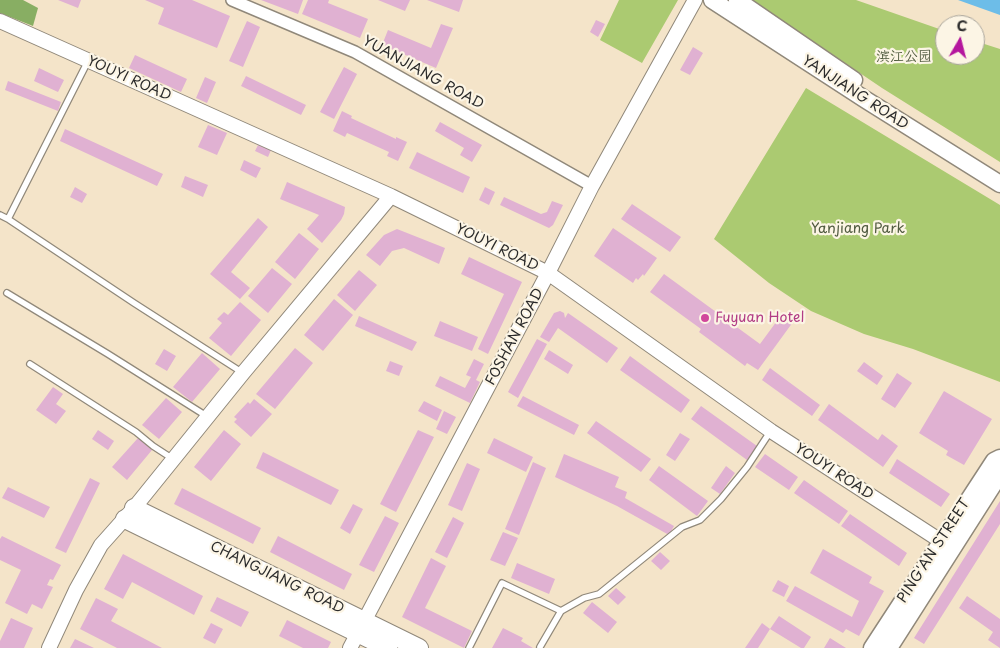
<!DOCTYPE html>
<html>
<head>
<meta charset="utf-8">
<style>
  body { margin:0 }
  #map { position:relative; width:1000px; height:648px; overflow:hidden; background:#f4e4c9; font-family:"Playpen Sans",sans-serif }
  canvas { display:block }
  .north { position:absolute; left:935px; top:15px; width:50px; height:50px; box-sizing:border-box; background:#fcf5e5; border:1px solid #a8a49b; border-radius:50%; rotate:8deg; font-size:14px; font-weight:700; line-height:20px; text-align:center; color:#2b2b2b }
  .north::after { content:''; display:block; margin:auto; width:18px; height:22px; background:#b5179e; clip-path:polygon(50% 0,100% 100%,50% 72%,0 100%) }
</style>
</head>
<body>
<div id="map">
<canvas width="1000" height="648"></canvas>
<div class="north">С</div>
</div>
<script>
const context = document.querySelector('canvas').getContext('2d');
context.lineJoin = 'round';
function fillPath(path, color) { context.fillStyle = color; context.fill(path, 'evenodd'); }
function trace(path, color, width, dash) { context.strokeStyle = color; context.lineWidth = width; context.lineCap = dash ? 'butt' : 'round'; context.setLineDash(dash || []); context.stroke(path); }
function write(font, color, halo, rows, align = 'center') {
  context.font = font + ' "Playpen Sans","LXGW WenKai TC",sans-serif'; context.lineWidth = 4.5; context.setLineDash([]); context.textBaseline = 'middle'; context.strokeStyle = halo; context.fillStyle = color; for (const [text, x, y, turn = 0] of rows) {
    context.save(); context.translate(x, y); context.rotate((+turn || 0) * Math.PI / 180); context.textAlign = isNaN(turn) ? turn : align; if (halo) context.strokeText(text, 0, 0); context.fillText(text, 0, 0); context.restore();
  }
}
fillPath(new Path2D(`
  M619 0H678L642 63 600 40Z
  M752 0H856L945 31V55H975V41L1000 49V162L882 88Z
  M806 88 1000 205V382L913 349 864 334 811 311 769 283 714 239Z`), '#abca71');
fillPath(new Path2D(`
  M0 0H23L38 8 33 26 0 13Z`), '#88ae63');
fillPath(new Path2D(`
  M958 0H1000V15Z`), '#6dbde8');
fillPath(new Path2D(`
  M58 0H81L78 8Z
  M145 0H192L230 16 217 48 158 24 164 8Z
  M261 0H303L298 14Z
  M308 0H329L328 3 368 19 360 38 302 14Z
  M378 0H410L405 11Z
  M427 0H463L459 12Z
  M596 20 605 24 598 37 590 32Z
  M247 21 260 27 243 67 229 61Z
  M441 24 453 28 436 68 382 45 388 30 431 48Z
  M693 47 703 53 690 75 680 70Z
  M135 55 187 79 181 92 129 68Z
  M344 67 357 74 334 119 320 112Z
  M39 68 64 80 58 92 34 81Z
  M246 76 306 105 301 115 241 86Z
  M205 77 216 82 207 103 196 98Z
  M8 81 61 102 58 111 5 90Z
  M342 111 352 116 351 118 396 139V137L407 142 398 161 387 156 389 152 347 133 345 137 333 131Z
  M440 122 482 145 472 162 460 155 464 148 435 131Z
  M208 125 227 133 217 155 198 147Z
  M65 129 163 174 157 186 60 141Z
  M258 145 271 150 268 157 255 151Z
  M417 152 470 177 463 193 409 168Z
  M244 160 261 168 256 178 240 170Z
  M185 176 208 185 203 197 181 187Z
  M287 182 345 207 344 214 341 220 322 243 307 229 319 215 280 199Z
  M75 187 87 194 82 203 70 197Z
  M485 187 495 192 489 205 479 200Z
  M504 197 541 214 547 212 552 201 563 205 553 225 549 228 500 205Z
  M632 204 681 237 670 252 621 219Z
  M258 218 268 227 231 272 250 288 240 299 210 274Z
  M613 228 657 258 644 276 643 274 638 280 636 278 633 283 594 256Z
  M397 229 445 248 439 264 404 248 392 251 380 266 366 255 384 235Z
  M299 233 319 249 295 279 275 262Z
  M469 257 522 282 488 354 478 349 504 294 461 274Z
  M272 268 292 284 268 313 248 296Z
  M359 270 377 285 355 311 337 295Z
  M664 274 760 344 782 314 793 322 758 370 747 363 745 366 699 332 701 329 650 292Z
  M334 299 353 315 323 351 304 335Z
  M240 302 261 320 231 356 209 338 222 323 217 319 224 312 228 315Z
  M560 311 564 313 565 318 568 313 618 348 607 363 558 328 549 342 540 337 554 313Z
  M359 316 417 342 412 351 355 326Z
  M440 321 478 337 472 351 434 336Z
  M537 339 547 344 518 398 508 392Z
  M295 348 313 363 275 409 256 394Z
  M164 349 176 356 167 371 155 364Z
  M549 350 573 365 568 374 544 359Z
  M202 353 220 369 192 402 173 387Z
  M630 356 690 400 681 413 620 370Z
  M474 359 484 364 476 380 480 382 470 403 435 386 440 376 465 388 471 377 466 375Z
  M390 361 403 366 399 376 386 371Z
  M864 362 883 376 877 385 857 371Z
  M770 368 820 405 812 416 762 380Z
  M897 373 912 383 895 408 881 399Z
  M53 387 63 394 56 404 66 411 56 424 36 410Z
  M944 391 992 419 964 465 946 455 948 451 919 433Z
  M523 396 579 425 574 435 517 406Z
  M166 398 182 412 159 439 142 425Z
  M254 399 272 414 251 437 234 422 237 419 234 417 248 402 250 404Z
  M424 401 442 410 437 421 418 411Z
  M829 404 878 440 882 434 898 446 883 467 818 420Z
  M701 406 757 446 747 460 691 419Z
  M444 411 456 417 447 434 436 429Z
  M596 421 651 459 641 472 587 433Z
  M98 430 114 441 108 450 92 439Z
  M224 430 241 444 211 481 194 467Z
  M418 430 434 437 396 512 380 504Z
  M680 433 690 439 675 461 666 455Z
  M138 438 152 450 127 480 112 467Z
  M494 438 533 457 526 472 487 453Z
  M263 452 339 490 331 505 256 468Z
  M564 454 619 477 615 487 627 492 625 498 674 526 669 535 617 506 555 477Z
  M765 454 798 477 789 490 755 467Z
  M897 459 950 494 941 507 889 473Z
  M533 462 546 468 519 535 505 529Z
  M467 463 480 469 462 511 448 505Z
  M659 466 708 501 697 516 649 480Z
  M726 466 735 473 720 494 711 488Z
  M90 478 100 483 66 553 55 548Z
  M804 480 848 511 839 524 794 493Z
  M8 487 50 507 44 518 2 498Z
  M182 488 261 528 253 544 174 504Z
  M1000 501V524L924 644 914 638Z
  M353 504 363 509 350 534 340 528Z
  M850 514 907 553 899 566 841 526Z
  M385 516 399 523 374 572 359 565Z
  M453 517 464 523 447 558 435 552Z
  M503 532 518 538 505 566 490 560Z
  M2 536 61 565 53 580 50 579 47 585 53 587 42 609 32 604 27 614 5 603 21 570 0 560V539Z
  M278 536 352 574 344 590 270 552Z
  M823 549 872 577 869 583 884 591 859 636 846 629 843 633 786 601 795 586 852 617 859 601 810 573Z
  M660 552 670 561 661 570 651 561Z
  M123 554 203 596 194 615 132 582 123 599 104 589Z
  M431 558 446 566 425 608 472 631 464 648 402 617Z
  M517 563 555 579 549 594 511 578Z
  M778 580 789 586 784 597 772 591Z
  M616 588 626 597 618 605 608 596Z
  M967 596 1000 619V648L988 640 993 632 959 608Z
  M217 597 249 612 241 627 210 611Z
  M96 598 118 609 111 621 162 648H117L80 629Z
  M592 602 617 622 608 633 583 613Z
  M779 616 811 637 804 648H801L770 629Z
  M11 618 33 628 24 648H0V641Z
  M287 620 331 642 328 648H303L279 636Z
  M211 623 223 629 215 644 203 638Z
  M762 623 770 629 758 648H745Z
  M503 628 523 638 521 641 533 648H492Z
  M830 638 846 648H824Z
  M75 639 94 648H70Z`), '#e0b1d2');
const service = new Path2D(`
  M0 215 8 219 134 303 243 373
  M8 219 88 61
  M7 293 108 354 208 417
  M30 364 136 432 153 446 173 459
  M540 647 561 611
  M469 648 502 583 561 611 584 598 599 594 682 527 700 520 721 499 747 467 770 432`);
const minor = new Path2D(`
  M232 0 355 52 592 186`);
const tertiary = new Path2D(`
  M0 21 391 196 548 273 771 431 950 547
  M49 648 76 590 101 545 134 508 243 373 391 196
  M350 648 548 273 592 186 695 0`);
const secondary = new Path2D(`
  M712 0 866 100 1000 184
  M737 0 854 80
  M872 648 994 461 1000 458
  M889 648 1000 474`);
const primary = new Path2D(`
  M134 508 419 648
  M125 519 388 648`);
trace(service, '#90887a', 8);
trace(minor, '#90887a', 14);
trace(tertiary, '#90887a', 16);
trace(secondary, '#90887a', 19);
trace(primary, '#90887a', 20);
trace(service, '#fff', 5.5);
trace(minor, '#fff', 11);
trace(tertiary, '#fff', 14);
trace(secondary, '#fff', 16);
trace(primary, '#fff', 18);
for (const [x, y, r, color] of [
  [705,318,5,"#d1479c"]
]) { const dot = new Path2D(); dot.arc(x, y, r, 0, 2 * Math.PI); context.fillStyle = color; context.fill(dot); trace(dot, '#fcf5e5', 2); }
write('14px', '#515b40', '#fcf5e5', [
  ["滨江公园",904,57],
  ["Yanjiang Park",858,229]
]);
write('14px', '#2b2b2b', '#fcf5e5', [
  ["YUANJIANG ROAD",423,73,29],
  ["YOUYI ROAD",129,79,24],
  ["YANJIANG ROAD",855,93,33],
  ["YOUYI ROAD",497,248,26],
  ["FOSHAN ROAD",515,337,-62],
  ["YOUYI ROAD",834,472,33],
  ["PING'AN STREET",934,551,-57],
  ["CHANGJIANG ROAD",277,578,26]
]);
write('14px', '#b23c85', '#fcf5e5', [
  ["Fuyuan Hotel",715,318]
], 'left');
</script>
</body>
</html>
